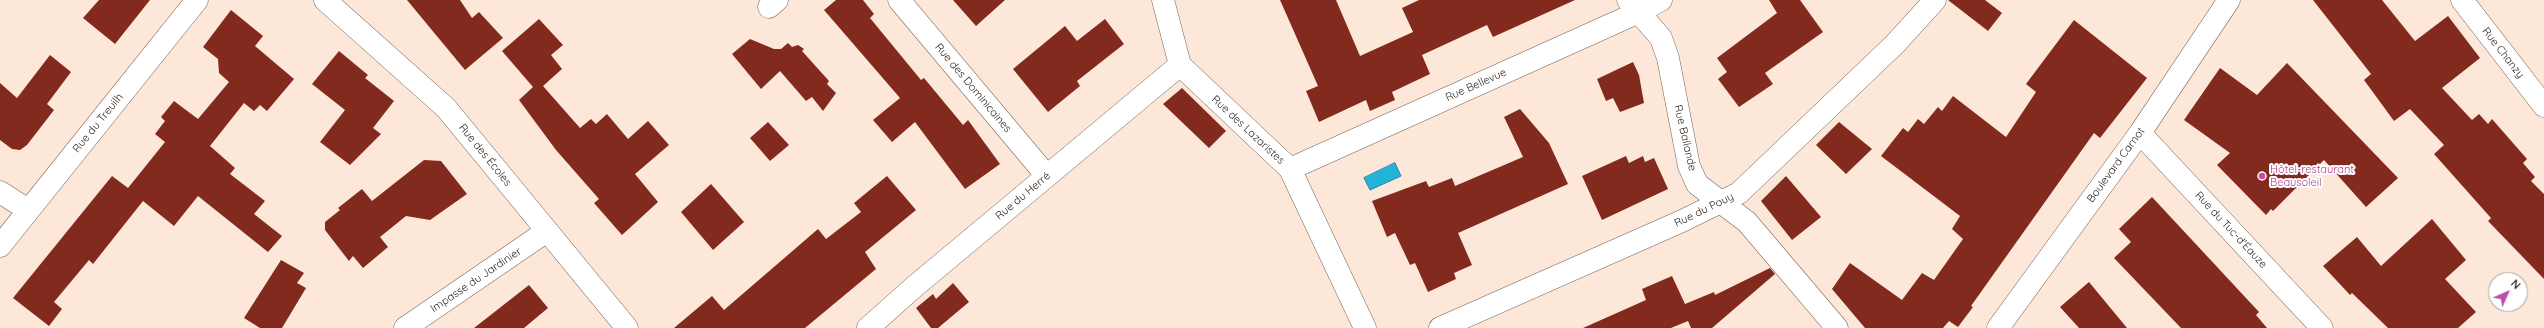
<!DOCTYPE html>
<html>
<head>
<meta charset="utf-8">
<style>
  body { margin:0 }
  #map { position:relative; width:2544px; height:328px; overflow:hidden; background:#fce7d8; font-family:Quicksand,sans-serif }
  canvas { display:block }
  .north { position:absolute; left:2488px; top:272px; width:40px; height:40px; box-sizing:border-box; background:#fff; border:1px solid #a8a5a3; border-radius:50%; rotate:45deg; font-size:11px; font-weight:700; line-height:16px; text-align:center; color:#261f1a }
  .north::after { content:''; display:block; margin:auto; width:14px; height:18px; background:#bb4ead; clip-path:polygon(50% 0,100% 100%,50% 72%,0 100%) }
</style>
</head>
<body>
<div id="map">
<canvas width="2544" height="328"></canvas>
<div class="north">N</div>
</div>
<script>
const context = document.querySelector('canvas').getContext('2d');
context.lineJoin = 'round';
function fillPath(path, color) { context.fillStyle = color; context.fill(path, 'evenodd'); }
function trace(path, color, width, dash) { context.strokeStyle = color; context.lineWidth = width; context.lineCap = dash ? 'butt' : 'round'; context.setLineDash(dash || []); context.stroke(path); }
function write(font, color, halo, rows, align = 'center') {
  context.font = font + ' Quicksand,sans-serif'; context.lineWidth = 4; context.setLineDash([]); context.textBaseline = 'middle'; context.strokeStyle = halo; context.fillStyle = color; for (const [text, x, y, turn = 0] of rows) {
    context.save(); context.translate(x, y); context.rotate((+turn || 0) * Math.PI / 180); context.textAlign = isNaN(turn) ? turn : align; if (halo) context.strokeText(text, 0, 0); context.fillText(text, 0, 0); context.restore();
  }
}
const water = new Path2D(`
  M1395 163 1401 176 1370 190 1364 178Z`);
fillPath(water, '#23b2d9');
trace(water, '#2486a0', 1);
fillPath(new Path2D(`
  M99 0H150L115 44 83 18Z
  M407 0H460L472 18 479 12 503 38 465 70Z
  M836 0H863L874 14 870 18 921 80 924 78 963 125 968 120 1000 164 965 189 915 122 892 142 873 120 900 98 824 10Z
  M953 0H1005L976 26Z
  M1280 0H1336L1360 56 1413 32 1402 8 1419 0H1575L1493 37 1487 25 1422 55 1430 74 1392 92 1395 100 1370 111 1366 100 1319 122 1306 91 1318 86Z
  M1769 0H1800L1823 32 1765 73 1773 84 1739 107 1718 79 1727 72 1717 58 1777 13Z
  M1948 0H1985L2002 13 1988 31Z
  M2313 0H2382L2415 41 2448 16 2480 58 2442 88 2472 120 2479 114 2488 124 2492 119 2527 159 2523 163 2535 177 2531 181 2544 194V279L2488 221 2491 218 2434 154 2444 145 2410 109 2394 121 2364 80 2371 74Z
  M231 10 263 36 255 46 294 79 267 111 260 105 254 111 244 103 210 146 235 168 230 174 265 201 254 214 282 236 268 252 198 196 174 226 143 201 93 264 89 260 54 302 62 309 49 326 13 298 112 176 128 188 165 142 155 134 165 121 161 117 174 101 198 119 229 82 219 73 218 59 203 47Z
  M539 19 563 45 551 55 562 69 543 86 580 128 591 119 596 124 607 114 628 139 648 121 669 145 635 174 658 202 622 235 594 203 599 199 556 150 519 100 533 87 502 51Z
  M1105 19 1124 44 1077 81 1080 86 1048 112 1013 69 1065 26 1077 41Z
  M2074 20 2147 78 2100 138 2094 133 1971 306 1973 307 1958 327 1949 321 1943 328H1865L1832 289 1850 263 1902 300 1922 273 1934 280 1963 239 1952 229 1960 216 1881 156 1903 128 1908 132 1918 119 1924 124 1938 107 1942 111 1953 96 2006 137 2036 92 2026 84Z
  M750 39 774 49H781L788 43 792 47 798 45 804 49 802 51 829 81 827 84 836 93 823 111 812 97 806 101 780 71 761 89 732 54Z
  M339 51 368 75 365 78 394 101 373 128 381 134 350 165 320 142 345 110 312 84Z
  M50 55 71 72 47 104 54 110 27 145 20 150 12 149 0 140V83L17 98Z
  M1633 62 1639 75 1644 103 1620 112 1613 98 1606 101 1597 79Z
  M2287 63 2398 178 2366 207 2324 160 2273 211 2271 209 2266 215 2217 165 2230 153 2184 120 2220 68 2257 95Z
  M1182 88 1226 131 1209 148 1163 104Z
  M1520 109 1549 143 1568 184 1458 233 1472 265 1454 273 1456 279 1428 292 1415 263 1410 265 1395 233 1387 237 1372 201 1426 181 1429 187 1452 178 1455 186 1523 157 1504 117Z
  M768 122 789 145 770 161 750 138Z
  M1839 122 1872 149 1846 174 1816 145Z
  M1626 156 1629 163 1643 156 1645 162 1654 158 1668 189 1602 220 1582 176Z
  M424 160 441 161 467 194 430 220 406 216 380 237 388 247 363 268 353 256 349 261 325 230V222L340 210 338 208 362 189 372 201Z
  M887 176 916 210 865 252 876 269 805 328H674L712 296 724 310 818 229 826 239 861 212 854 203Z
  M1786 176 1821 217 1792 240 1761 201Z
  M711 184 744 222 713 250 681 212Z
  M2152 197 2259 312 2256 315 2267 328H2181L2114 258 2131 242 2119 229Z
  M2432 219 2466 260 2445 279 2476 312 2458 328H2388L2352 293 2350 295 2323 266 2357 237 2381 266Z
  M281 260 304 273 297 283 306 288 282 328H260L244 318Z
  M1770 268 1775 274 1712 328H1691L1688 321 1671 328H1583L1646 300 1642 289 1672 276 1685 304 1714 292 1715 295Z
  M2089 282 2127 328H2079L2060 307Z
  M953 283 969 302 938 328H931L916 308 933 294 936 299Z
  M529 285 548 308 524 328H474Z`), '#822a1e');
const minor = new Path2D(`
  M325 0 446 108 627 328
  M899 0 1047 176
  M1163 0 1180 65 1290 169 1365 328
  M1628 0 1661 38 1668 58 1689 166 1697 184 1747 222 1837 328
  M2462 0 2544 106
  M769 7 777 0
  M2140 133 2322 328
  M1290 169 1639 12 1661 0
  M0 192 28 210
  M0 246 197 0
  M405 328 547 231
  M868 328 914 287 1180 65
  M1440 328 1682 221 1739 193 1895 44 1935 0
  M1998 328 2140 133 2229 0`);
trace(minor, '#766558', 23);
trace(minor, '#fff', 22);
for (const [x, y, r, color] of [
  [2262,176,4,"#d1479c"]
]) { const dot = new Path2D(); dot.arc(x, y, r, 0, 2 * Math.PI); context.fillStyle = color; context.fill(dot); trace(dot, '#fff', 1.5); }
write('11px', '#261f1a', '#fff', [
  ["Rue Chanzy",2503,53,52],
  ["Rue Bellevue",1476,85,-24],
  ["Rue des Dominicaines",973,88,50],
  ["Rue du Treuilh",98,123,-51],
  ["Rue des Lazaristes",1248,130,43],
  ["Rue Ballande",1685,138,77],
  ["Rue des Écoles",485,155,51],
  ["Boulevard Carnot",2116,165,-54],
  ["Rue du Herré",1023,196,-40],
  ["Rue du Pouy",1704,210,-26],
  ["Rue du Tuc-d'Éauze",2231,230,47],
  ["Impasse du Jardinier",476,280,-34]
]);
write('11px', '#b23c85', '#fff', [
  ["Hôtel-restaurant",2270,170],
  ["Beausoleil",2270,183]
], 'left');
</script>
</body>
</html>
